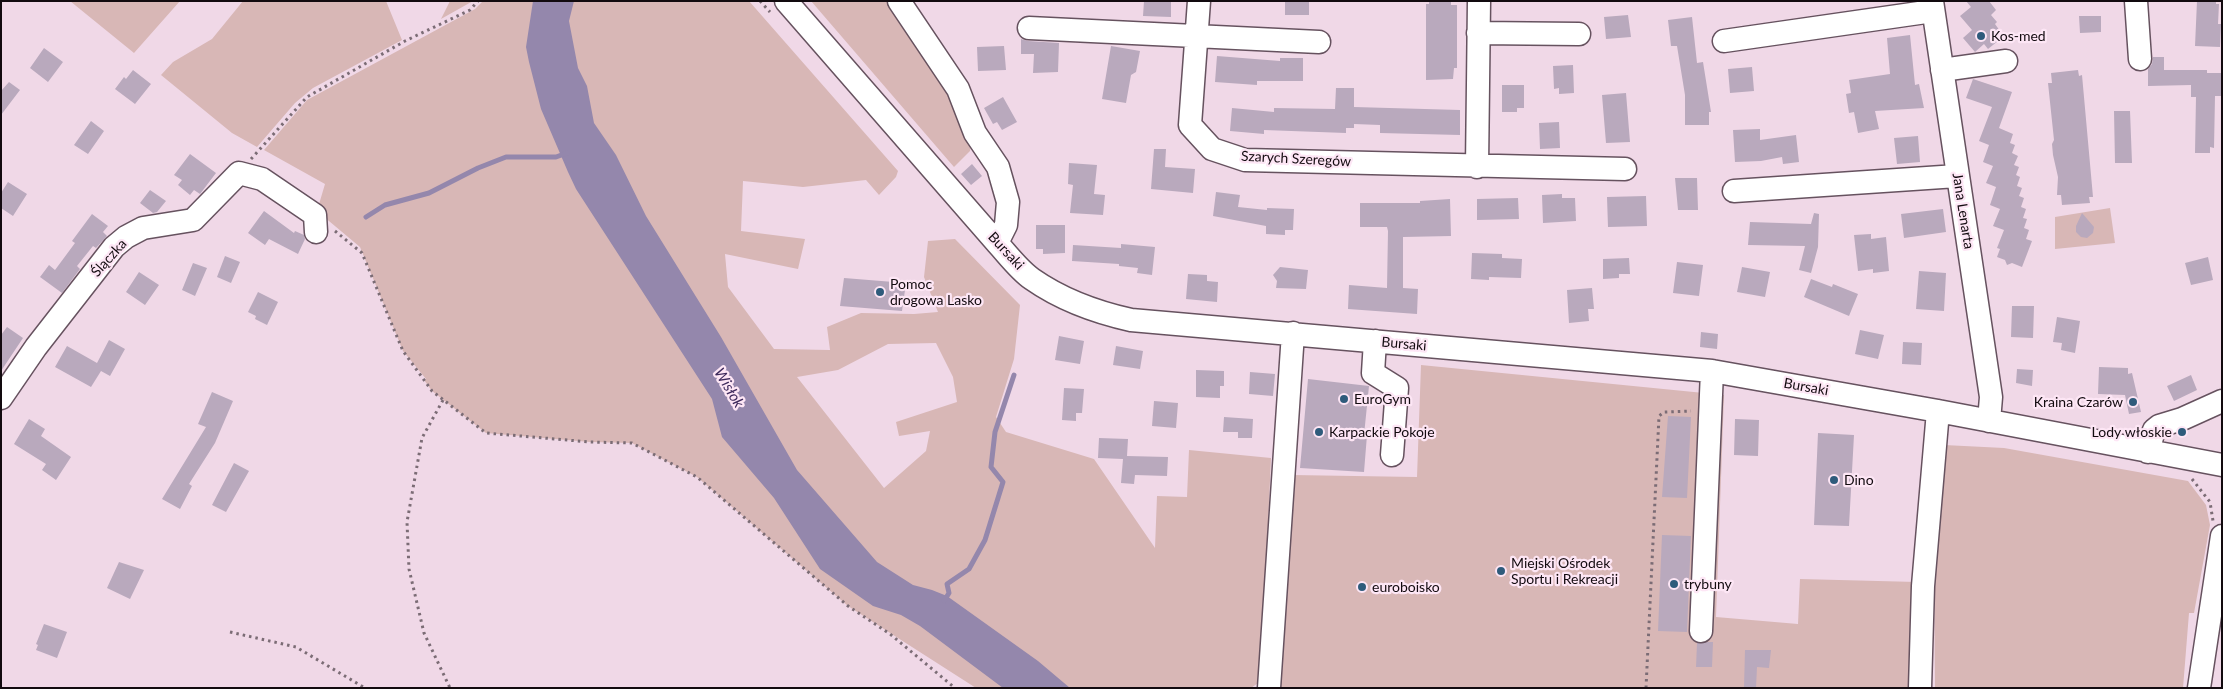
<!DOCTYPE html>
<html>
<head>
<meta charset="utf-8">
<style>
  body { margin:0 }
  #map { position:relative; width:2223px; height:689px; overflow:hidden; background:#f0d8e7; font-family:Lato,sans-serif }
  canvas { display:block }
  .frame { position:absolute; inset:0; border:2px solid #120a0f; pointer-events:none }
</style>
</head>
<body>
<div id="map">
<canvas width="2223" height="689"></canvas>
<div class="frame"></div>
</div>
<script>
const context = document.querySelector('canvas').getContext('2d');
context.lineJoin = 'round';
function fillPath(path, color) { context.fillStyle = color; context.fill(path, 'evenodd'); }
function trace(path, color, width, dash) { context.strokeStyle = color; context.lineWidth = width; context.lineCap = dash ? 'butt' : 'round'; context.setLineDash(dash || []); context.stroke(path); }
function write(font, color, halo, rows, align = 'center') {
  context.font = font + ' Lato,sans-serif'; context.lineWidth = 4.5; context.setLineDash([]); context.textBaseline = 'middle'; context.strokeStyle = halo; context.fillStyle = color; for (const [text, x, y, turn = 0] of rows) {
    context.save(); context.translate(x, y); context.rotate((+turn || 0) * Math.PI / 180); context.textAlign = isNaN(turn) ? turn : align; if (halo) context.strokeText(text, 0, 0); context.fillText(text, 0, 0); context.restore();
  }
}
fillPath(new Path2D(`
  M70 1H180L134 53Z
  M243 1H386L402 40 313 88 295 103 257 147 232 133 161 75 173 62 212 39Z
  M450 1H473L441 19Z
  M483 1H749L898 171 896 177 879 195 866 180 803 187 743 181 741 231 805 239 798 269 725 254 728 287 774 349 830 350 827 327 861 313 914 314 938 312 924 277 928 241 955 239 1020 305 1014 359 996 417 1006 432 1094 459 1155 548 1157 496 1187 497 1189 450 1271 458 1261 681 1251 688H976L848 606 697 477 632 443 590 442 486 433 432 391 424 380 426 379 403 351 360 247 317 211 325 184 264 150 307 100 475 9ZM936 343 953 377 957 402 896 422 899 436 930 431 926 451 884 488 797 377 838 370 888 344Z
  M811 1H892L955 99 971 145 970 151 954 167Z
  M2110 208 2115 243 2055 249V217Z
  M1421 365 1724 395 1716 617 1798 624 1800 579 1917 582 1913 688H1277L1292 475 1417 477Z
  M1944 445 2004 448 2188 481 2206 505 2210 525 2194 613H2189L2183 688H1935L1934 560Z`), '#d8b7b6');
fillPath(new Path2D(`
  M533 1H574L569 21 578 68 587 86 594 123 616 155 646 216 721 337 797 470 877 562 913 585 932 590 947 596 1038 661 1070 688H1003L920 626 901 615 873 606 820 569 774 498 722 437 712 399 576 189 568 172 541 109 529 62 526 47Z`), '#9487ac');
trace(new Path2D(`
  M366 217 385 205 429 193 478 168 506 157H556L567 153
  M944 601 949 593 947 584 969 569 985 540 1003 482 991 467 995 432 1014 375`), '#9487ac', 5);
fillPath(new Path2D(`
  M1144 1H1171V17L1143 16Z
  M1285 1H1309V15H1285Z
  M1429 1H1451V5H1457V68H1454L1453 79 1426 80V4H1429Z
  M1966 1H1989L1996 10 1991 15 1997 22 1995 24 2000 31 1995 36 1998 41 1988 49 1984 44 1975 52 1963 38 1972 30 1960 16 1971 7Z
  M2197 1H2216V4H2219L2218 24H2221L2220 47 2195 46Z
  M1628 15 1631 37 1606 39 1604 17Z
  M2079 16H2101V32L2080 33Z
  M1692 17 1697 63 1703 62 1711 112H1709V125H1685V95L1677 46H1671L1668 20Z
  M1910 35 1915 85 1919 84 1924 108 1875 111 1879 129 1858 133 1854 112 1849 113 1846 94 1851 93 1849 80 1890 74 1887 38Z
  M1021 39 1028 41 1059 43 1058 72 1033 73 1034 54H1021Z
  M1004 46 1006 70 978 71 977 47Z
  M1111 46 1140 51 1136 72 1131 75 1126 103 1102 99Z
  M44 48 63 62 48 82 30 68Z
  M1217 56 1280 61V58H1303V81H1257V85L1215 82Z
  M2153 57H2164V70H2207V73H2221V96H2215L2214 148 2210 147V153H2195L2196 97H2191V85L2148 86V69L2152 64Z
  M1573 65 1574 93 1559 94V88L1554 89 1553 66Z
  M1752 67 1754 91 1730 93 1728 69Z
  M133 70 151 84 135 104 115 89 124 77 126 79Z
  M2078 70 2079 76 2082 75 2093 197H2089L2090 203 2062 205 2061 195H2057L2058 177 2053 155 2052 144 2054 140 2048 83H2052L2051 73Z
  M1973 79 2012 92 1999 128 2013 134 2010 143 2015 145 2012 153 2018 156 2014 165 2019 167 2016 175 2020 177 2017 186 2022 188 2019 196 2024 198 2021 207 2026 209 2023 218 2027 219 2024 228 2029 230 2026 239 2032 241 2022 267 2012 263 2007 265 2005 260 1997 257 2000 249 1997 248 2004 230 1993 226 2000 209 1990 205 1996 187 1986 183 1993 166 1983 162 1989 145 1979 141 1992 107 1966 98Z
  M9 82 20 90 1 115V91Z
  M1502 85H1524V108H1517V112H1502Z
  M1336 88H1354V107L1460 110V135L1380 133V125L1354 124V128H1346V133L1264 130V134L1230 131 1232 108 1274 112V108L1335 109Z
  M1626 93 1630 142 1606 143 1602 95Z
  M1003 97 1017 122 1002 130 997 122 993 124 984 108Z
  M2114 111H2130L2132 163H2115Z
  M91 121 104 131 88 154 74 145Z
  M1559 122 1560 148 1540 149 1539 123Z
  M1760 129V140L1796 135 1799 162 1783 164 1782 157 1761 161 1735 162 1733 130Z
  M1918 136 1920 162 1897 164 1894 138Z
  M1154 149H1166L1165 167 1195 169 1193 193 1151 189Z
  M190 154 216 173 200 194 194 190 190 195 178 185 182 180 174 175Z
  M1069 163 1097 165 1094 194 1105 195 1103 215 1070 213 1073 185 1068 184Z
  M972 164 982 176 971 185 961 174Z
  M1675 178H1697L1698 210H1678Z
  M8 182 27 194 13 216 1 208V193Z
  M150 190 166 201 157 212 153 213 140 203Z
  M1216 192 1240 195 1238 207 1267 210V208L1294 209 1293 230H1285V235L1266 234V226L1213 216Z
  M1562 194V198H1575L1576 221 1543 223 1542 195Z
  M1646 196 1647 226 1608 227 1607 197Z
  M1518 198 1519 219 1477 220V199Z
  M1450 199 1451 236 1403 237V288L1418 289 1417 314 1348 309 1349 285 1387 288 1388 231 1387 227H1360V203H1420V201Z
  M1943 209 1946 232 1904 238 1901 214Z
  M264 211 294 233 295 231 304 235 305 239 298 254 269 239 265 245 248 233Z
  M1814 213 1819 214 1818 247 1811 273 1799 270 1805 246 1748 245 1750 222 1811 224Z
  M2082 213 2094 227 2093 233 2087 238 2081 237 2076 232V226Z
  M92 214 108 226 103 232 107 236 96 248 93 246 77 266 80 269 62 293 40 277 49 265 55 270 75 243 72 241Z
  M1036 225H1065V253L1043 254V249H1036Z
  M1871 234V239L1886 237 1889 271 1873 273V269L1858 271 1854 235Z
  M1121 244 1155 247 1152 275 1137 273 1138 268 1119 266V264L1072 261 1073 245 1121 248Z
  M1472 253 1502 254V258L1522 259 1521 278 1489 277V280L1471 279Z
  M225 256 240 262 231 283 217 277Z
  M2208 257 2213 280 2191 285 2185 263Z
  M1629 258 1630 274H1619V278L1603 279V259Z
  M1677 262 1703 265 1699 296 1673 293Z
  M193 263 207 268 195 296 182 290Z
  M1280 267 1308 270 1306 289 1276 288 1277 281 1273 275Z
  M1742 267 1770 272 1765 297 1737 292Z
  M1919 271 1946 273 1944 311 1916 309Z
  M139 272 159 285 145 305 126 292Z
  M1188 274 1207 275V281L1218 282 1217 302 1186 299Z
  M844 278 906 283 902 311 840 306Z
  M1811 279 1832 287 1833 284 1858 294 1849 316 1804 297Z
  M1592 288 1594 309H1588L1589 321 1569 323 1567 290Z
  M258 292 278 302 267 325 255 319 256 316 248 312Z
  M2012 306H2034L2033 338 2011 337Z
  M2057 317 2080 321 2075 353 2061 350 2062 343 2053 342Z
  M7 327 23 338 1 371V335Z
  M1860 330 1884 335 1878 359 1855 354Z
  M1701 332 1718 334 1717 349 1700 347Z
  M1059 336 1084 341 1080 364 1055 360Z
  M109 340 125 349 110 376 101 371 91 387 55 367 67 346 97 363Z
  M1903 342 1922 343 1921 365 1902 364Z
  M1116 346 1143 351 1140 369 1113 365Z
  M2099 367 2128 368V374L2132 373 2141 412 2129 414 2125 395 2098 394Z
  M2017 369 2033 370 2032 386 2016 383Z
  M1196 370 1224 371V386H1220V398L1196 397Z
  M1250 372 1275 374 1273 396 1249 394Z
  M2191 375 2197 390 2174 401 2167 386Z
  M1308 379 1369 386 1364 435H1367L1364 472 1300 468Z
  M1064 388 1084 389 1082 413H1076V421L1062 420Z
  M212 392 233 401 215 443 189 484 192 486 180 509 162 499 206 427 198 424Z
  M1154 401 1178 403 1176 428 1152 426Z
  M1668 416 1691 417 1687 498 1662 497Z
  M1224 417 1253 419 1252 438H1238V432H1223Z
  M29 419 45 429 41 436 71 457 56 480 42 470 46 464 14 444Z
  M1735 419 1759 420 1758 456 1734 455Z
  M1818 433 1854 435 1849 526 1814 525Z
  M1099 438 1128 439 1127 456 1168 457 1167 476 1135 475 1134 484 1121 483 1123 459 1098 458Z
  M234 463 249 471 226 512 212 505Z
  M1662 535 1691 536 1687 632 1658 631Z
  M119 562 144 570 130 599 107 588Z
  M44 624 67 632 57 658 36 650 38 645 36 644Z
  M1708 642H1713L1712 667H1696L1697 643Z
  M1745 650H1771L1769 668 1757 667 1756 688H1744Z`), '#b9a9bd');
const minor = new Path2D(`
  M786 1 997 243C1008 255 1019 270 1032 279 1062 300 1095 312 1131 320L1712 371 1938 411 2222 465
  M899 1 958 89 975 133 998 167 1008 202 1006 225 997 243
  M1199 1 1190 125 1212 149 1245 160 1625 169
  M1932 1 1991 397 1989 421
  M2136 1 2140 59
  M1029 28 1319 42
  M1478 33 1579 34
  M1724 41 1933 11
  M1942 70 2006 61
  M1477 167 1479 1
  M1734 191 1957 176
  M1375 341 1373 373 1397 388 1392 455
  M1 398 36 347 114 247 126 237 143 228 193 220 239 173 262 179 315 215 316 232
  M2148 452 2154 430 2159 426 2182 419 2222 401
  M1701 631 1712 371
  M1269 688 1293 333
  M1920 688 1923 586 1938 411
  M2199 688 2222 536`);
trace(minor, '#66525f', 25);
trace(new Path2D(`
  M760 1 770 12
  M251 159 307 97 405 41 470 10 478 1
  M335 231 362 253 403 351 432 391 486 433 590 442 632 443 697 477 848 606 890 634 955 688
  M443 400 422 438 407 522 409 569 424 633 450 688
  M2192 479 2210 502 2213 521
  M230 632 296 647 365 688
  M1646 688 1659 416 1664 412 1691 411`), '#7b6c75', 3, [2.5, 4]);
trace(minor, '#fff', 22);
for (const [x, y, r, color] of [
  [1981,36,5,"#2e5b7b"],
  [880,292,5,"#2e5b7b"],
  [1344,399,5,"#2e5b7b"],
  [2133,402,5,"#2e5b7b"],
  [1319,432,5,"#2e5b7b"],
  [2182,432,5,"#2e5b7b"],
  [1834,480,5,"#2e5b7b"],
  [1501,571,5,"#2e5b7b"],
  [1674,584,5,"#2e5b7b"],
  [1362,587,5,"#2e5b7b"]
]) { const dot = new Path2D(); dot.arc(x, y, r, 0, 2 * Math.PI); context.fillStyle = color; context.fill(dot); trace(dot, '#fde6f5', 2); }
write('14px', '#120a0f', '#fde6f5', [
  ["Kos-med",1991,36],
  ["Pomoc",890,284],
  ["drogowa Lasko",890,300],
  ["EuroGym",1354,399],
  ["Kraina Czarów",2123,402,"right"],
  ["Karpackie Pokoje",1329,432],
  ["Lody włoskie",2172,432,"right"],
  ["Dino",1844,480],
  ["Miejski Ośrodek",1511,563],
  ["Sportu i Rekreacji",1511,579],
  ["trybuny",1684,584],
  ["euroboisko",1372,587]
], 'left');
write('14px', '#120a0f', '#fde6f5', [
  ["Szarych Szeregów",1296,159,3],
  ["Jana Lenarta",1963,211,81],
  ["Bursaki",1006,251,47],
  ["Ślączka",109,258,-48],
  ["Bursaki",1404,344,5],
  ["Bursaki",1806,387,10]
]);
write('italic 15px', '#3e2a5c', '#fde6f5', [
  ["Wisłok",729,388,59]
]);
</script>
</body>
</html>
